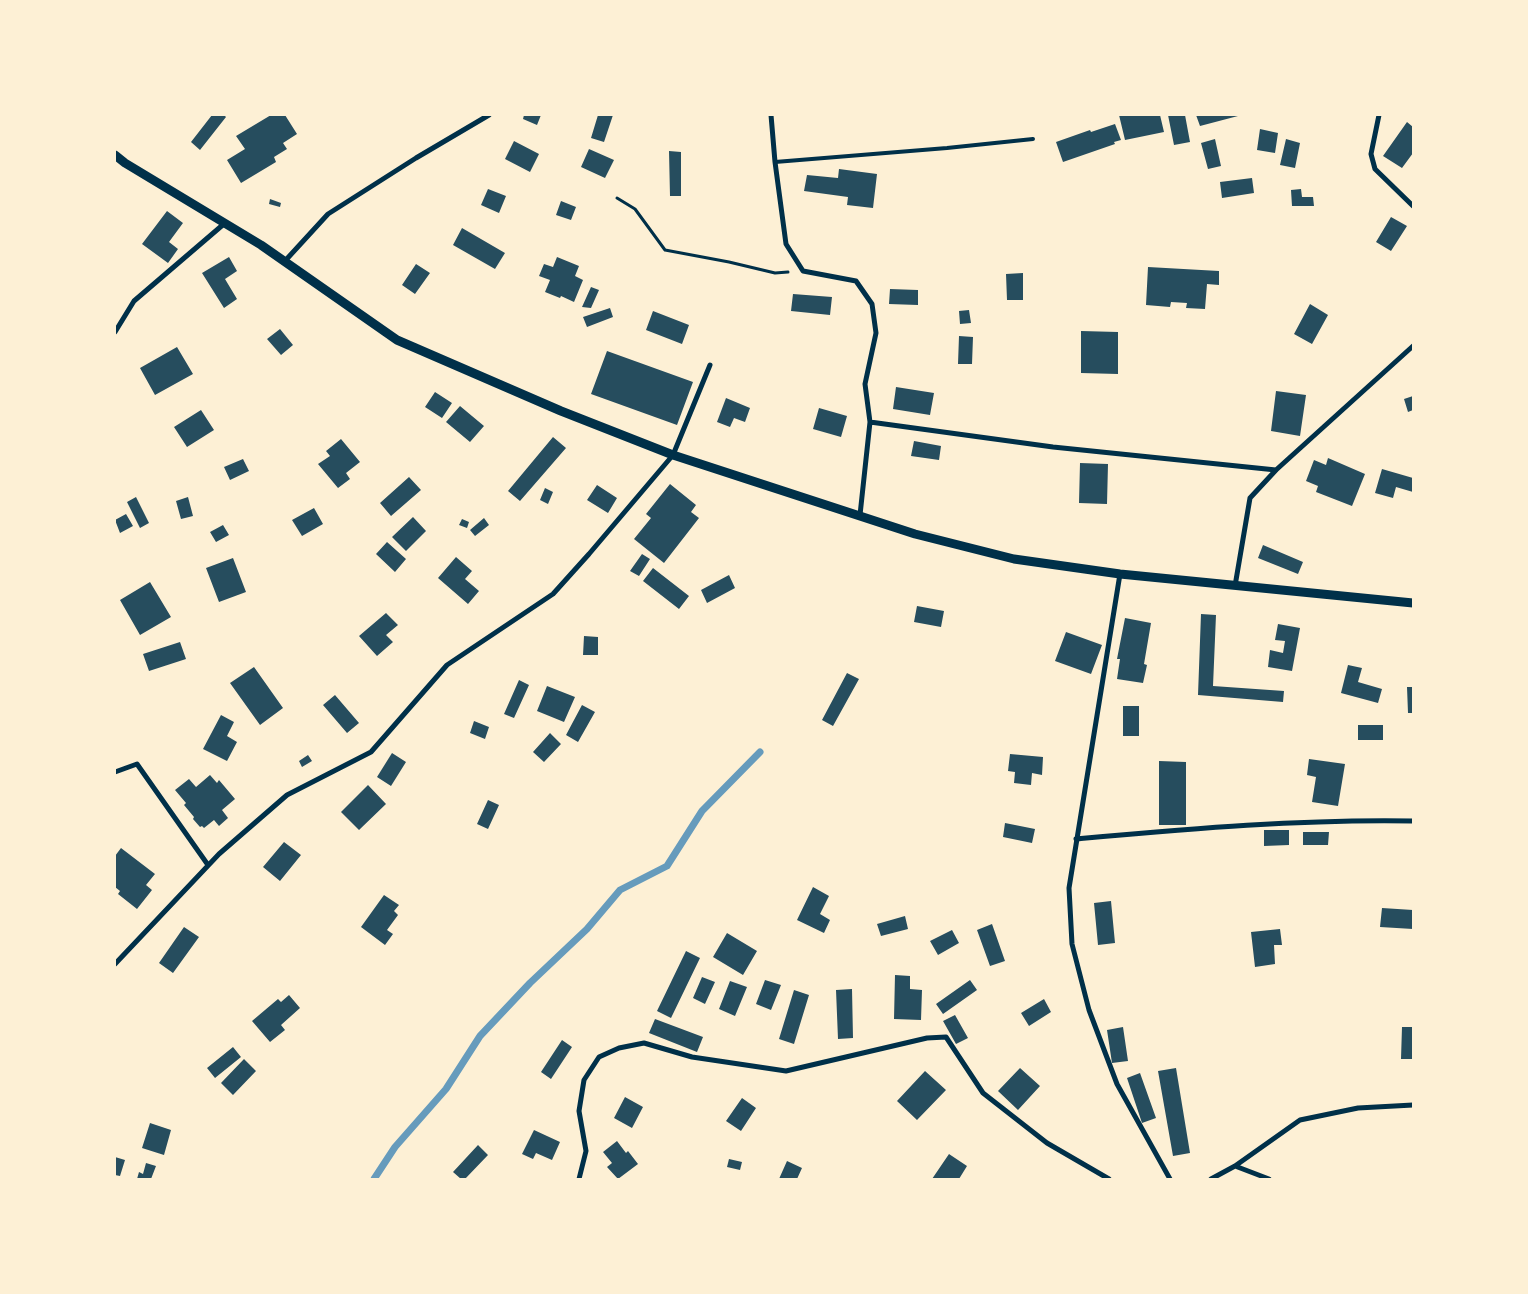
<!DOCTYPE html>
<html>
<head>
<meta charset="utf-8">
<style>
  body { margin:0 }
  #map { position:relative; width:1528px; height:1294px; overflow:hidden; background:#fdf0d5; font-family:Poppins,sans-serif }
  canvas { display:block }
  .frame { position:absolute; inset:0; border:116px solid #fdf0d5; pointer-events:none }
</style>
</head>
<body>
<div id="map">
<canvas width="1528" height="1294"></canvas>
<div class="frame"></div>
</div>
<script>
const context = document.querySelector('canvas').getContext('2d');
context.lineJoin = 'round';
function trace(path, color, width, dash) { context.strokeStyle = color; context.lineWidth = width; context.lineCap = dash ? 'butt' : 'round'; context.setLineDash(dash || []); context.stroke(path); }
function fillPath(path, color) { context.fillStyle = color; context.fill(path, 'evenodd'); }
trace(new Path2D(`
  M374 1179 395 1147 446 1089 480 1036 530 983 587 929 620 890 667 866 702 811 760 752`), '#669bbc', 7);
fillPath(new Path2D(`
  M212 115H224L226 117 200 150 191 142Z
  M271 115H285L297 134 283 143 287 149 274 157 276 162 241 183 227 160 245 149 236 136Z
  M524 115H541L537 125 523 119Z
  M598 115H613L604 142 591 138Z
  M1119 115H1160L1164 132 1125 140Z
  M1168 115H1185L1190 142 1174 145Z
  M1196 115H1238V116L1200 126Z
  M1407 122 1413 127V153L1402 168 1383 156Z
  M1115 124 1121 140 1114 142 1115 144 1063 162 1056 142 1090 130 1091 132Z
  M1260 129 1278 133 1275 153 1257 150Z
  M1215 139 1221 166 1208 169 1201 143Z
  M1286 139 1300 143 1295 168 1280 165Z
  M514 141 539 154 530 172 505 159Z
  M589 149 614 160 605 178 581 167Z
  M669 151 681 152V196H670Z
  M839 169 877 174 873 208 847 205 848 197 804 191 807 175 838 178Z
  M1252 178 1254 193 1222 198 1220 182Z
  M488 189 506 196 499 213 481 205Z
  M1301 189 1302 197H1313L1314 206H1292L1291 190Z
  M270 199 281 203 280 207 269 204Z
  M561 201 576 207 571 220 556 215Z
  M167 211 183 223 169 242 178 249 168 263 142 244Z
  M1391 217 1407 226 1391 251 1376 242Z
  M462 228 505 253 495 269 453 245Z
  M229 257 237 271 225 279 237 299 224 308 202 273Z
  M557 257 579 266 575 276 583 280 574 302 561 296 560 298 545 292 550 280 539 276 544 264 553 267Z
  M416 264 430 273 415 294 402 285Z
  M1148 267 1219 271V285L1207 284 1205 309 1186 308 1187 303 1171 302 1170 307 1146 305Z
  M1023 273V300H1007L1006 274Z
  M591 287 599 290 591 308 582 307Z
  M890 289 918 290V305L889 304Z
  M793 294 832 297 830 315 791 311Z
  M1310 304 1328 315 1312 344 1294 334Z
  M610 308 613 317 587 327 583 317Z
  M969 310 971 323 960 324 959 311Z
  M653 311 689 325 682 344 646 330Z
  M280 329 293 345 281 355 267 339Z
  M1081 331 1118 332V374L1081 373Z
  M959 336 973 337 972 364H958Z
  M177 347 193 374 155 395 140 368Z
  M607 351 693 382 677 425 591 394Z
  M896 387 934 393 930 415 893 409Z
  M1276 391 1306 395 1300 436 1271 431Z
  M435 392 452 403 442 418 425 407Z
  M1413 396V410L1408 412 1404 399Z
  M726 398 750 408 745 422 734 418 730 427 717 422Z
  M460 406 484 426 470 442 446 422Z
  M819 408 847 416 841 437 813 429Z
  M201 410 214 430 187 447 174 427Z
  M553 437 566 448 520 501 508 491Z
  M341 439 360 462 346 473 350 479 338 488 318 464 330 456 326 451Z
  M914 441 941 446 939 460 911 456Z
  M1328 458 1365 474 1352 506 1316 492 1318 486 1306 481 1314 460 1326 465Z
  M243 459 249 471 230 480 224 467Z
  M1080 463 1108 464 1107 504 1079 503Z
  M1382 469 1413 478V492L1396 487 1393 498 1375 493Z
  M409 477 421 490 391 516 380 503Z
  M670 484 696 505 691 512 699 518 664 563 634 539 651 518 646 514Z
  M597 485 617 498 608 513 587 500Z
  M545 488 553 492 548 504 540 500Z
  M136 497 149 523 140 528 127 502Z
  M188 497 193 516 181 519 176 501Z
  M314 508 323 524 302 536 292 520Z
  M126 514 133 526 120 533 115 520Z
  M413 517 426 531 406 551 392 537Z
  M484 518 489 525 475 536 470 530Z
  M462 519 469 522 467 528 459 525Z
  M223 525 229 535 216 542 210 532Z
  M387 542 406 559 395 572 376 554Z
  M1263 545 1303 562 1298 574 1258 558Z
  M642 554 650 559 639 576 630 571Z
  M456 557 472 571 465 579 479 591 468 604 438 578Z
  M233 558 246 592 219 602 206 568Z
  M653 568 689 596 679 609 643 581Z
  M729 575 735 588 707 603 701 590Z
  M150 582 171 617 140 635 120 600Z
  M917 606 944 611 941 627 914 622Z
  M386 613 398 625 386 635 393 642 377 656 359 636Z
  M1201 614 1216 615 1213 686 1284 691 1283 702 1198 695Z
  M1125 618 1151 623 1144 664 1147 665 1143 683 1117 679 1120 659H1117Z
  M1278 624 1300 628 1292 671 1268 667 1270 650 1283 653 1285 641 1275 640Z
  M1066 632 1102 645 1091 674 1055 661Z
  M584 636 598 637V655H583Z
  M180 642 186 659 149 671 143 654Z
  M1348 665 1362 668 1358 682 1382 689 1378 703 1341 693Z
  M254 667 283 708 260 725 230 683Z
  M847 673 859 679 833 726 822 720Z
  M519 680 529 685 514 718 504 714Z
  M547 686 575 697 564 722 537 711Z
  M1407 687H1413V713H1408Z
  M335 695 359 723 347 733 323 705Z
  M582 705 595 712 578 742 566 735Z
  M1123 706H1139V736H1123Z
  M221 715 234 722 227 736 237 742 227 761 203 749Z
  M474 721 489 727 485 739 470 733Z
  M1358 725H1383V740H1358Z
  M550 733 561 744 544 762 533 752Z
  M392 753 406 762 391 786 377 777Z
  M1010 754 1043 757 1042 775 1032 773 1031 785 1014 783 1015 772 1008 771Z
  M308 755 312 761 302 767 299 761Z
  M1309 759 1345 764 1338 806 1312 802 1316 777 1307 775Z
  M1159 761 1186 762V825H1159Z
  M210 775 217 783 219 780 235 799 222 810 228 818 219 826 214 820 204 828 202 826 200 827 193 819 194 817 184 805 186 803 175 790 189 779 196 787Z
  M368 785 386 804 359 830 341 812Z
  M488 800 499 805 488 829 477 824Z
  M1005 823 1035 829 1032 843 1003 837Z
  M1264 830H1289V845L1264 846Z
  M1303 832H1329L1328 845H1303Z
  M284 842 301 855 280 881 263 867Z
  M121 848 155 874 146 885 152 890 137 909 118 894 120 891 115 887V856Z
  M813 887 829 896 820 914 830 920 824 933 797 920Z
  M384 895 399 905 394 911 398 915 387 930 393 934 385 945 361 927Z
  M1111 901 1115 943 1098 945 1094 903Z
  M1382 908 1413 910V929L1380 927Z
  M905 916 908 929 881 936 877 924Z
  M992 924 1005 961 990 966 977 930Z
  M184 927 199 937 173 973 159 963Z
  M1280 929 1282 945H1274L1275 964 1255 967 1251 932Z
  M952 930 959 943 938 955 930 941Z
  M727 933 757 951 743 975 713 957Z
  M686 951 700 958 671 1018 657 1011Z
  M895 975 910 976V989L922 990 921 1020 894 1019Z
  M702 977 715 982 705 1004 693 998Z
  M765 980 781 985 771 1010 756 1004Z
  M970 980 977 990 943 1014 936 1004Z
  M730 981 747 987 735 1016 719 1009Z
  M852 989 853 1038 838 1039 836 990Z
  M794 990 809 995 794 1044 779 1039Z
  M289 995 300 1008 281 1025 285 1030 270 1042 252 1021 278 999 281 1002Z
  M1044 999 1051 1012 1029 1026 1021 1013Z
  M955 1015 968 1038 956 1044 943 1021Z
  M655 1019 703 1037 697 1052 649 1033Z
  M1123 1027 1128 1061 1112 1063 1107 1030Z
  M1402 1027H1413V1059H1401Z
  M562 1040 572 1047 551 1079 541 1072Z
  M233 1047 241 1057 215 1078 207 1068Z
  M244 1059 256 1071 233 1095 221 1083Z
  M1020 1068 1040 1086 1018 1110 998 1091Z
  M1176 1068 1190 1153 1173 1156 1158 1071Z
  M925 1071 946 1090 917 1120 897 1101Z
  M1140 1073 1156 1118 1142 1123 1127 1078Z
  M625 1097 643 1107 632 1128 614 1118Z
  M742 1098 756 1108 741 1131 726 1121Z
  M150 1123 171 1130 164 1155 142 1148Z
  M534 1130 560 1142 552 1160 536 1153 533 1159 522 1154Z
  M617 1141 626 1153 628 1151 638 1164 618 1179 607 1167 612 1163 603 1152Z
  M478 1145 488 1155 465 1179H461L453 1172Z
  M949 1154 967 1166 959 1179H932Z
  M115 1157 125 1160 120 1176 115 1175Z
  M729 1159 742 1162 740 1170 727 1167Z
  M787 1161 802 1168 797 1179H779Z
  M146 1163 156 1166 151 1179H137L139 1172 143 1174Z`), '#264d5e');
trace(new Path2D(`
  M617 198 635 209 665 250 729 262 775 273 788 272`), '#003049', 3);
trace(new Path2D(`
  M775 162 947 148 1033 139`), '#003049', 4);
trace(new Path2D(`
  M771 115 775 162 786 244 803 271 856 281 872 304 876 333 865 384 870 422 860 515
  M1379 115 1371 154 1375 169 1413 206
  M284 262 328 214 416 158 489 115
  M115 332 134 301 225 223
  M870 422 1053 447 1276 470
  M1120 574 1069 888 1072 944 1089 1010 1117 1084 1170 1179
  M1235 586 1250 498 1276 470 1413 346
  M115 772 137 764 208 865
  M1076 839C1189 829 1300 819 1413 821
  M115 964 219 854 287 795 371 752 447 665 553 594 589 554 673 455 710 365
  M1235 1166 1300 1120 1358 1108 1413 1105
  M579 1179 586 1151 579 1111 584 1080 599 1057 619 1048 644 1043 692 1057 786 1071 927 1038 946 1037 983 1093 1047 1143 1109 1179
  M1211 1179 1235 1166 1269 1179`), '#003049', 5);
trace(new Path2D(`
  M115 155 125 163 261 245 397 340 561 411 673 455 915 534 1014 559 1120 574 1413 603`), '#003049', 9);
</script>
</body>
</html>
